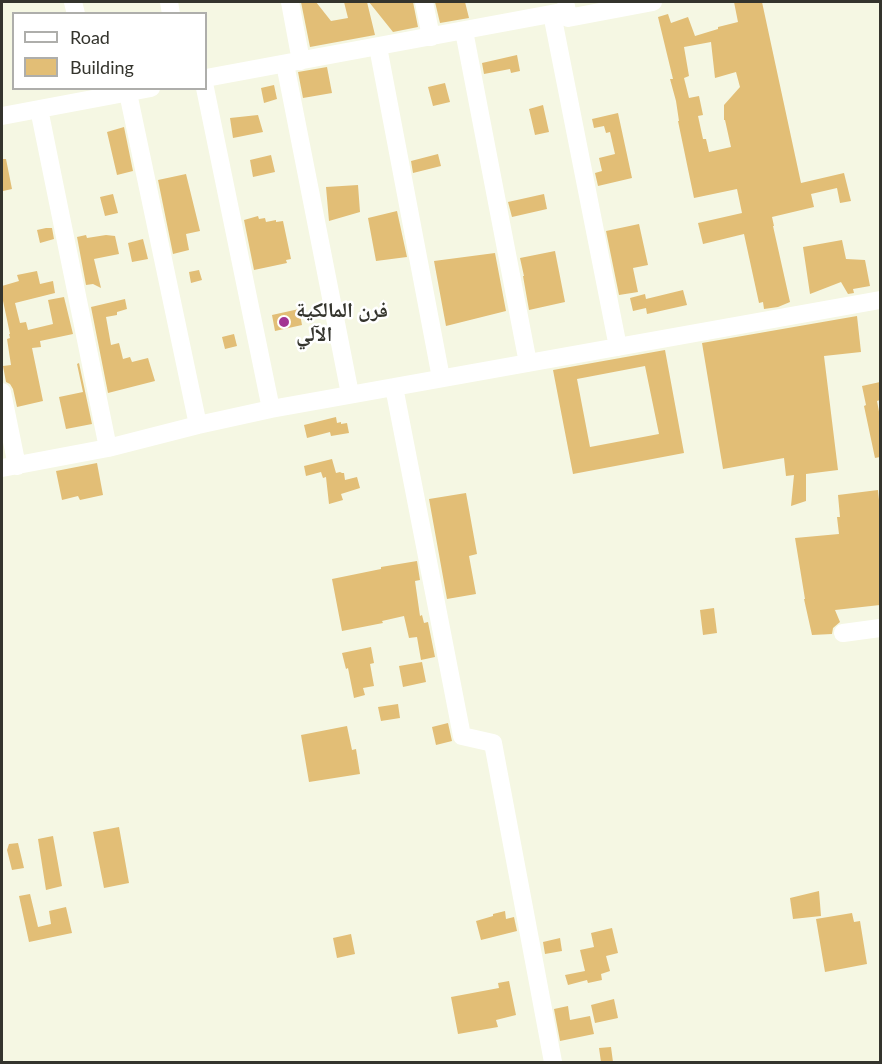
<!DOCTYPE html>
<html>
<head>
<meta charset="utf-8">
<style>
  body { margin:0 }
  #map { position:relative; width:882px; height:1064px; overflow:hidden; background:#f5f7e3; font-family:Lato,sans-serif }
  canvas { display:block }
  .frame { position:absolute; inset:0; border:3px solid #34342d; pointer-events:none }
  .legend { position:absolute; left:12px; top:12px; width:195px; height:78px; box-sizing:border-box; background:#fff; border:2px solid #aeaeab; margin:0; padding:8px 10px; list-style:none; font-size:18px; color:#34342d }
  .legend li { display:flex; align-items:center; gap:12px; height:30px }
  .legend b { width:30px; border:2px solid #aeaeab }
</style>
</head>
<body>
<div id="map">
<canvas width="882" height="1064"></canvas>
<div class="frame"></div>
<ul class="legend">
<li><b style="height:8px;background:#fff"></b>Road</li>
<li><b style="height:16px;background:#e2be76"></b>Building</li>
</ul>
</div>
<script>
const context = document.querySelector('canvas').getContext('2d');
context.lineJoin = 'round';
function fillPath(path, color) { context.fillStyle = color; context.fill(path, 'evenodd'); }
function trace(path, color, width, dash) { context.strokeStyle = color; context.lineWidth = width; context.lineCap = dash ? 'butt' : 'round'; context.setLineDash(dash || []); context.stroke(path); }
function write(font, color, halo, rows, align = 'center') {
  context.font = font + ' Lato,"Noto Naskh Arabic",sans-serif'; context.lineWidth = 5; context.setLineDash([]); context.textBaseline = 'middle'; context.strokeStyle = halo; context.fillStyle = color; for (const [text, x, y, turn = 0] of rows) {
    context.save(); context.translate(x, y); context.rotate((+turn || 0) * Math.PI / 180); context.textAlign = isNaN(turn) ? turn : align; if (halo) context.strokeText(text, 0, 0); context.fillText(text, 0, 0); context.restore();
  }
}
fillPath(new Path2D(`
  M301 2H316L331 21 348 18 344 2H367L375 35 310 47Z
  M369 2H413L418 27 393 32Z
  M435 2H465L469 18 440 23Z
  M734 2H762L801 183 844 173 851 201 840 203 837 188 811 194 814 207 772 217 774 226H773L790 302 778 307 764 309 763 302 759 303 744 234 703 244 698 223 742 213 737 189 694 198 678 121H679L676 101 670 79H673L658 17 668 14 671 23 688 17 695 36 718 29V27L738 22ZM711 42 715 78 736 72 740 87 724 105V120H725L731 147 709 152 706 139H703L698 116 703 115 699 96 689 98 684 78 689 76 684 47Z
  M517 55 520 71 511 73 510 69 484 74 482 63Z
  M327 67 332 93 303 98 298 72Z
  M445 83 450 102 433 106 428 87Z
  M274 85 277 99 264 103 261 88Z
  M543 105 549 132 535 135 529 109Z
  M618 113 632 178 598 186 595 173 602 171 599 158 615 154 610 132 606 133 604 126 594 128 592 119Z
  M258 115 263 132 233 138 230 118Z
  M124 127 133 171 117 175 107 132Z
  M438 154 441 166 413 173 411 161Z
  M271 155 275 172 253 177 250 160Z
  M2 159H6L12 189 3 191 2 183Z
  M186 174 200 231 186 234 189 250 173 254 158 180Z
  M358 185 360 212 329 221 326 187Z
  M113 194 118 213 105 216 100 197Z
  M544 194 547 209 512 217 508 202Z
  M397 211 407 257 376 261 368 218Z
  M258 216 259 219 265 218 266 222 276 220V222L283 221 291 259 286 260 287 263 254 270 244 220Z
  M639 224 648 265 633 268 638 292 619 295 606 231Z
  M46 228H52L54 239 40 243 37 230Z
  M86 235 87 238 106 235 115 236 119 254 94 259 101 288 93 284 86 285 77 237Z
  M143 239 148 259 132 262 128 243Z
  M842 240 846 259 865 260 870 286 853 289 854 293 848 294 841 282 810 294 803 247Z
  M555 251 565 302 529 310 523 276H524L520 258Z
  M495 253 506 311 446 326 434 261Z
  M199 270 202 280 191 283 189 272Z
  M37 271 40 284 53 281 55 293 15 303 20 323 26 322 28 330 53 324 48 300 64 297 73 334 40 341 41 347 32 348 43 401 17 407 13 389 10 384 6 382 3 366 11 365 7 339 10 338 9 334H10L2 296V286L19 281 17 275Z
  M683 290 687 305 647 314 646 308 633 311 630 298 645 294 646 299Z
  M125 299 127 309 117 312V315L106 317 111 345 119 343 123 359 130 357 132 362 148 358 155 381 108 393 91 307Z
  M299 309 302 325 275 331 272 315Z
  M857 316 861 352 824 356 838 470 806 474V501L791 506 794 475 786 476 784 458 723 469 702 343Z
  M234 334 237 346 225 349 222 337Z
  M665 350 684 453 573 474 553 370ZM645 366 659 434 590 447 577 379Z
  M79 363 92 424 66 429 59 397 83 392 77 364Z
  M880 382V400L877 401 880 417V457L875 458 864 406 866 405 862 386Z
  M336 417 337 423 341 422V424L347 423 349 433 331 436 330 432 307 438 304 425Z
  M332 459 336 473 340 472 342 473H344L345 480 357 477 360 488 341 494 343 500 329 504 326 477 323 478 321 472 306 476 304 466Z
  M97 463 103 495 80 500 78 496 62 500 56 471Z
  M878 490 880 510V605L835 610 840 622 833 628 832 634 812 635 804 599H805L795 538 839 534 837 517H840L838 495Z
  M466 493 477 554 469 556 476 594 447 599 429 499Z
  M417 561 420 580 415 581 420 616 422 615 424 623 428 622 435 657 421 660 417 637 409 638 404 616 382 621 383 623 342 631 332 579 381 569V567Z
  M714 608 717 633 703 635 700 610Z
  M371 647 374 663 370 664 374 686 363 688 365 695 354 698 348 668 346 669 342 653Z
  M422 662 426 682 403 687 399 666Z
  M398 704 400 718 381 721 378 707Z
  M448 723 452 741 436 745 432 727Z
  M347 726 352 750 356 749 360 774 309 782 301 735Z
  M119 827 129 883 104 888 93 832Z
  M53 836 62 886 46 890 38 839Z
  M18 843 24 868 12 870 7 850 9 844Z
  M819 891 821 916 793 919 790 898Z
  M30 894 38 927 51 924 49 911 66 907 72 933 29 942 19 896Z
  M505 911 506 919 514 917 517 931 481 940 476 921 493 916V914Z
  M852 913 854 922 860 921 867 964 825 972 816 919Z
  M612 928 618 953 606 956 610 971 601 974 602 980 588 983 587 980 568 985 565 975 585 971 580 950 594 947 591 933Z
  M351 934 355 954 337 958 333 938Z
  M560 938 562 951 545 954 543 942Z
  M509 981 516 1015 496 1020 498 1027 458 1034 451 997 499 988 498 983Z
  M614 999 618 1018 595 1023 591 1005Z
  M568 1006 570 1020 590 1016 594 1034 560 1041 554 1009Z
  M611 1047 613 1062H601L599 1048Z`), '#e2be76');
trace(new Path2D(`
  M73 2 76 14
  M169 2 171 14
  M290 2 301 61
  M424 2 431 37
  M566 6 568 18 653 2
  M552 14 618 347
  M464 31 528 363
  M378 47 441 378
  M285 64 350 394
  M206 78 567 11
  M205 88 271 409
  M128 93 198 425
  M39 109 108 448
  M2 116 151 88
  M394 387 462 736 493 743 553 1062
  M2 392 17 466
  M2 468 108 448 198 425 271 409 880 300
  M843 633 880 628`), '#fff', 18);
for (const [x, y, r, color] of [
  [284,322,6,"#a33493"]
]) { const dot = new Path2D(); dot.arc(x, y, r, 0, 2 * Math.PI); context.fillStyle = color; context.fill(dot); trace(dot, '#fff', 2); }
write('bold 21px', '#34342d', '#fff', [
  ["فرن المالكية",296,310],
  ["الآلي",296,334]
], 'left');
</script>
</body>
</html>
